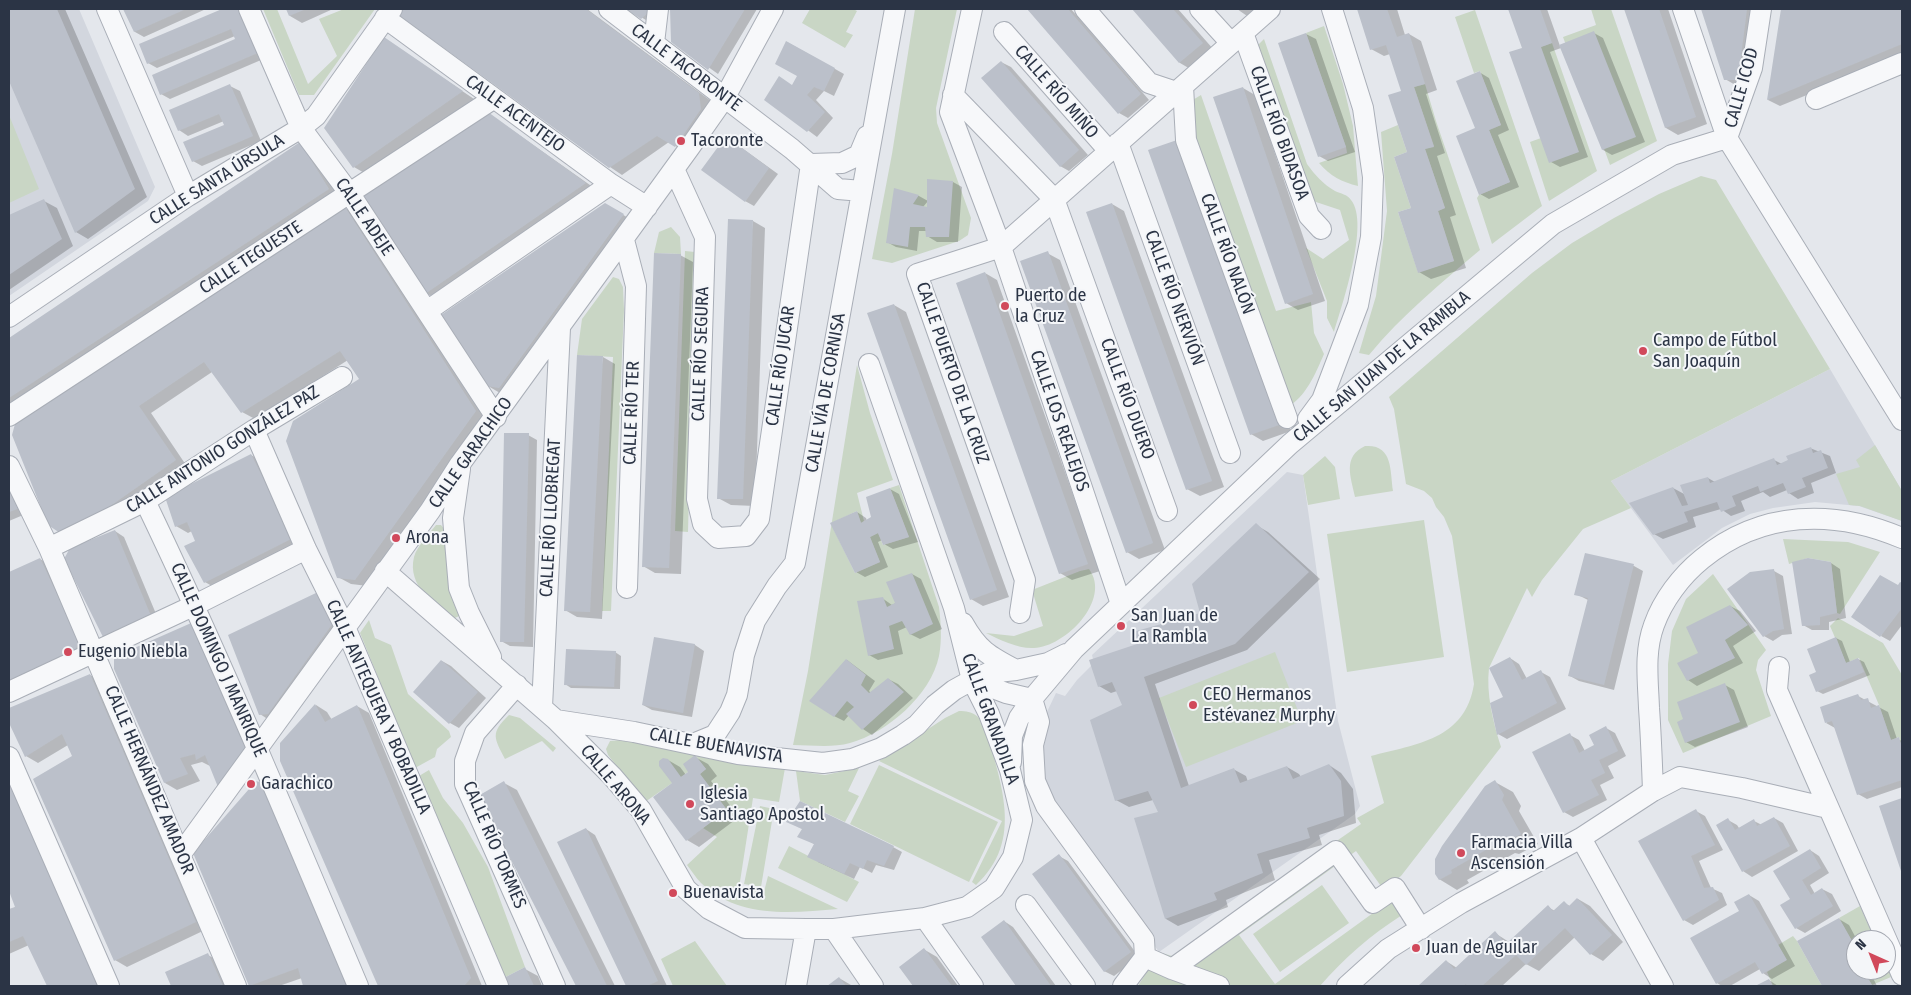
<!DOCTYPE html>
<html>
<head>
<meta charset="utf-8">
<style>
  body { margin:0 }
  #map { position:relative; width:1911px; height:995px; overflow:hidden; background:#e4e7ec; font-family:"Fira Sans Condensed",sans-serif }
  canvas { display:block }
  .frame { position:absolute; inset:0; border:10px solid #2b3445; pointer-events:none }
  .north { position:absolute; left:1846px; top:930px; width:50px; height:50px; box-sizing:border-box; background:#f4f6f9; border:1px solid #a4a8b1; border-radius:50%; rotate:316deg; font-size:14px; font-weight:700; line-height:20px; text-align:center; color:#2b3445 }
  .north::after { content:''; display:block; margin:auto; width:18px; height:22px; background:#d1495b; clip-path:polygon(50% 0,100% 100%,50% 72%,0 100%) }
</style>
</head>
<body>
<div id="map">
<canvas width="1911" height="995"></canvas>
<div class="frame"></div>
<div class="north">N</div>
</div>
<script>
const context = document.querySelector('canvas').getContext('2d');
context.lineJoin = 'round';
function fillPath(path, color) { context.fillStyle = color; context.fill(path, 'evenodd'); }
function trace(path, color, width, dash) { context.strokeStyle = color; context.lineWidth = width; context.lineCap = dash ? 'butt' : 'round'; context.setLineDash(dash || []); context.stroke(path); }
function write(font, color, halo, rows, align = 'center') {
  context.font = font + ' "Fira Sans Condensed",sans-serif'; context.lineWidth = 4; context.setLineDash([]); context.textBaseline = 'middle'; context.strokeStyle = halo; context.fillStyle = color; for (const [text, x, y, turn = 0] of rows) {
    context.save(); context.translate(x, y); context.rotate((+turn || 0) * Math.PI / 180); context.textAlign = isNaN(turn) ? turn : align; if (halo) context.strokeText(text, 0, 0); context.fillText(text, 0, 0); context.restore();
  }
}
fillPath(new Path2D(`
  M9 9H79L155 187 148 201 9 296Z
  M1830 369 1902 491V521L1859 506 1815 502 1773 508 1750 514 1722 528 1673 565 1611 481Z
  M1287 472 1303 475 1338 721 1360 806 1355 814 1159 952 1048 793 1039 754 1046 714 1056 693 1065 696 1077 680 1094 663 1092 655Z`), '#d2d6de');
fillPath(new Path2D(`
  M263 9H277L308 84 337 56 319 19 344 9H375L314 95H299Z
  M810 9H853L857 11 846 32 853 35 845 48 802 23Z
  M915 9H957L936 108 937 123 971 218 968 235 959 241 892 263 872 259 892 154Z
  M1591 9H1611L1657 141 1610 165 1563 37 1596 25Z
  M1475 10 1542 206 1492 244 1477 198 1479 195 1510 182 1489 130 1501 125 1480 71 1474 73 1455 17Z
  M1324 26 1343 84 1353 126 1358 186C1342 182 1330 176 1319 163L1347 153 1346 147 1306 33Z
  M1264 39 1307 164C1315 175 1323 184 1335 191 1341 194 1347 194 1351 200 1370 223 1342 305 1334 332L1327 318V301L1306 248 1323 259 1349 240 1340 210 1313 201 1256 47Z
  M1552 43 1597 171 1549 201 1530 142 1541 138V47Z
  M1425 84 1436 121 1480 250C1441 283 1402 315 1369 355L1359 353 1376 296 1387 211 1381 132 1398 125 1407 152 1394 157 1411 208 1398 212 1418 272 1454 261 1438 211 1445 208 1425 149 1434 146 1414 87Z
  M1201 95 1276 311 1311 302 1314 333 1324 354C1315 375 1306 396 1287 408L1190 139 1191 101Z
  M9 115 39 189 9 203Z
  M1701 176 1716 180 1830 369 1611 481 1631 508 1583 529 1542 580 1532 597 1527 588 1489 668C1486 694 1493 722 1501 747L1401 876 1383 889 1356 851 1239 935 1275 984 1391 900 1402 915C1371 935 1344 958 1320 986H1138L1159 952 1172 956 1361 824 1357 818 1384 803 1371 756C1416 744 1465 740 1474 684L1452 536 1444 517 1436 507 1432 498 1424 491 1406 484 1394 409 1389 397 1532 273 1572 243 1614 218 1659 194Z
  M671 227 680 237 681 254 654 253 659 232Z
  M685 251 695 252 688 532 675 531Z
  M613 277 619 279 623 287 624 310 611 611H602L613 357 577 355 582 319Z
  M857 365 870 413 893 480 857 493 864 521 861 523 857 511 836 521 834 530 855 573 880 562 870 537 878 533 883 545 909 537 890 488 899 485 939 607C941 623 942 641 939 656 931 695 887 733 850 743 832 748 811 745 793 745L808 671Z
  M1875 445 1902 491V521L1860 506 1849 505 1836 474 1860 467 1856 460Z
  M1365 446C1393 444 1390 470 1393 491L1355 497C1351 477 1342 457 1365 446Z
  M1325 456 1335 467 1340 499 1308 505 1303 475Z
  M1424 520 1444 657 1347 672 1327 534Z
  M436 525H441L446 531 460 610 459 616 453 619C434 604 407 586 414 557 417 546 429 534 436 525Z
  M1783 539 1848 542 1880 552 1840 614 1837 613 1831 562 1808 558 1789 564Z
  M1089 569C1112 600 1065 647 1034 648 1019 649 1000 640 986 633L1014 636 1043 626 1032 590 1080 571Z
  M1713 574 1766 650 1758 660 1756 670 1771 716 1683 753 1668 720V664L1672 631 1686 599Z
  M1838 618 1883 643 1902 675V747L1899 737 1891 740 1879 705 1859 658 1846 663 1830 626Z
  M369 620 375 638 391 645 408 694 449 731 451 737 437 749 435 757 415 768 360 633Z
  M1275 652 1302 721 1186 767 1159 698Z
  M959 711C974 711 979 716 986 728 1000 783 1025 840 976 885L972 882 1002 821 879 761 945 718Z
  M509 715 520 718 556 748 553 752 542 741 505 759C494 738 490 733 509 715Z
  M622 740 785 768 779 802 753 798 739 888 764 892 768 876 838 909C791 913 739 919 701 883 696 878 692 871 687 865L717 837 703 828 727 810 700 774 706 769 695 755 688 772 645 802 608 755 606 749 610 741Z
  M879 765 998 822 969 882 850 824Z
  M859 768 848 791 859 796 845 822 800 801 796 771 825 775Z
  M429 770 443 798 463 823 488 867 525 967 500 980 419 776Z
  M760 806 774 809 761 887 744 884Z
  M789 846 859 882 847 902 778 868Z
  M1322 885 1349 923 1280 972 1253 934Z
  M1860 906 1875 940H1856V948L1839 918Z
  M1793 936 1797 941 1822 986H1773L1767 972 1786 960 1778 945Z
  M695 941 727 986H673L661 959Z
  M1886 965 1891 977 1872 985 1863 970H1886Z`), '#c9d6c5');
fillPath(new Path2D(`
  M9 9H65L147 197 88 239 76 232 9 78Z
  M128 9H206L144 37 135 32 125 10Z
  M225 9H247L268 57 170 99 161 94 237 40 235 36 157 68 148 63 141 45Z
  M287 9H333L302 23 290 16Z
  M403 9H587L711 101 687 153 669 142 622 175 610 167 399 14Z
  M628 9H660L654 25Z
  M671 9H757L718 74 672 41Z
  M1029 9H1071L1149 100 1128 118 1119 113Z
  M1133 9H1178L1214 50 1192 70 1180 63Z
  M1237 9H1261L1250 18Z
  M1358 9H1397L1405 35 1409 34 1421 41 1437 90 1426 94 1445 153 1437 156 1456 215 1450 217 1466 268 1431 279 1419 272 1403 92 1390 54 1384 56 1371 49Z
  M1509 9H1547L1560 46 1594 33 1603 38 1645 142 1612 155 1603 150 1561 48 1550 52 1588 157 1560 167 1551 162 1523 48Z
  M1626 9H1668L1707 124 1678 135 1666 128Z
  M1702 9H1760L1737 86 1725 79Z
  M1783 9H1902V56L1780 106 1768 100Z
  M1306 34 1316 39 1355 152 1328 161 1319 156Z
  M384 38 474 99 366 174 354 167Z
  M787 42 844 74 834 96 824 91 816 100 833 118 817 137 766 99 793 86 799 75Z
  M1001 62 1011 67 1088 155 1069 171 1060 166Z
  M1479 72 1489 78 1509 130 1498 135 1519 187 1489 199 1480 194 1477 129Z
  M230 86 240 91 261 141 202 166 193 161 226 125 224 121 188 136 179 130Z
  M1243 88 1255 95 1325 301 1298 310 1286 303Z
  M488 113 597 190 438 300 426 293Z
  M300 143 312 150 340 196 9 413V340Z
  M735 143 778 174 754 206 745 201Z
  M1189 148 1291 431 1263 441 1251 434Z
  M953 182 962 187 958 242H937L927 236V231H919L917 251 896 247 887 242 895 190 919 196 928 201 923 207 929 209Z
  M44 201 57 208 73 246 9 290V217Z
  M605 204 635 222 500 393 488 386Z
  M1112 204 1124 211 1224 487 1200 496 1187 489Z
  M345 208 357 216 488 419 368 586 351 584 338 577 361 379 348 360 255 419 242 412 212 372 151 413 188 468 102 528 16 425Z
  M753 221 765 228 755 506 731 505 718 498Z
  M1047 253 1060 260 1165 550 1139 559 1127 552Z
  M680 255 693 262 681 574 655 573 643 566Z
  M985 273 997 280 1100 571 1072 580 1060 573Z
  M894 305 906 312 1009 597 983 606 971 599Z
  M603 357 615 364 602 619 577 617 565 610Z
  M528 435 537 440 533 647 510 646 501 641Z
  M1810 448 1830 456 1836 473 1811 483 1814 493 1798 499 1789 493 1787 490 1770 497 1763 492 1741 501 1745 511 1731 516 1721 509 1693 517 1696 527 1663 539 1654 534 1673 488 1686 495 1708 478 1715 482 1774 460 1782 464Z
  M251 455 264 462 305 545 217 589 205 582 197 542 192 531 188 533 176 526Z
  M9 466 28 513 9 521Z
  M890 489 899 494 918 542 893 549 884 544 882 540 878 542 888 567 865 577 856 572 857 512 866 518 867 521 872 518Z
  M1256 525 1268 532 1320 579 1247 650 1155 684 1189 786 1233 769 1246 776 1248 782 1287 767 1299 774 1301 777 1329 765 1341 773 1353 789 1356 823 1319 835 1322 845 1269 860 1275 880 1226 900 1228 907 1178 926 1166 919 1159 813 1153 800 1129 807 1116 800 1124 706 1117 691 1111 693 1099 686 1138 645 1202 614Z
  M115 531 124 537 159 621 113 642Z
  M1586 554 1634 566 1643 571 1614 690 1579 681 1570 676 1588 600 1576 594Z
  M40 559 52 566 91 649 9 689V573Z
  M1831 563 1840 569 1846 618 1829 622V630H1812L1803 625Z
  M1774 571 1783 576 1792 634 1782 635 1773 641 1764 636Z
  M912 574 921 579 942 629 920 639 910 634 907 627 898 631 903 654 878 660 869 655 882 598 892 605 896 603Z
  M1900 583 1902 584V625L1890 641 1881 636Z
  M330 600 345 631 272 722 260 714Z
  M1730 606 1740 611 1756 631 1733 646 1743 663 1697 686 1688 680 1699 654Z
  M198 621 210 766 202 762 191 765 200 781 177 790 165 783Z
  M655 638 695 645 704 651 692 717 652 710 643 705Z
  M1836 638 1842 641 1850 662 1858 659 1864 662 1870 675 1823 694 1817 691 1818 672Z
  M615 652 621 656 620 689 571 688 565 684Z
  M1510 658 1519 664 1527 679 1541 672 1550 677 1566 709 1507 739 1498 734Z
  M847 660 875 681 869 691 871 693 888 679 898 684 913 698 872 735 863 729 849 715 844 721 834 716Z
  M442 661 451 666 486 698 459 728 450 723Z
  M90 675 103 682 207 929 127 967 115 960 73 756 68 745 38 763 26 756 9 721V709Z
  M1725 685 1734 690 1748 727 1695 747 1686 742 1685 720Z
  M1858 696 1888 712 1897 739 1902 741V787L1867 799 1858 794 1835 728 1826 723Z
  M316 705 327 712 332 720 357 706 369 713 482 986H380L282 761Z
  M1606 728 1615 733 1626 756 1608 766 1614 778 1600 785 1607 800 1573 817 1564 812 1570 735 1579 740 1585 751 1596 745Z
  M695 757 708 764 717 776 711 781 739 817 699 847 687 840 668 760 680 767 686 775 690 772Z
  M9 758 108 986H49L29 945 9 954V910L16 907 9 888Z
  M1495 782 1513 792 1521 806 1519 811 1538 844 1519 854 1515 853 1467 880 1469 883 1457 890 1439 879Z
  M504 783 517 790 615 986H578L479 797Z
  M1902 799V871L1880 807Z
  M1696 811 1705 816 1723 850 1699 861 1711 888 1722 893 1727 905 1693 925 1684 920 1640 842Z
  M1774 818 1783 823 1798 851 1752 877 1743 871 1728 820 1737 825 1739 828 1754 821 1762 825Z
  M797 827 893 847 902 852 894 870 876 865 872 873 860 867 854 879 818 862 816 845 799 836 803 829Z
  M586 829 595 835 667 986H628L559 842Z
  M1810 850 1819 856 1829 873 1810 885 1815 894 1822 889 1832 894 1841 911 1805 933 1796 928 1792 899Z
  M194 853 361 986H304L302 978 279 986H250Z
  M1059 856 1068 861 1139 957 1114 976 1104 971Z
  M1749 895 1759 901 1795 966 1772 979 1763 973 1760 969 1730 986H1722L1717 983 1741 911Z
  M1578 899 1590 906 1623 942 1603 961 1591 954 1575 937 1539 971 1526 964 1502 986H1420L1446 961 1457 968 1495 933 1509 942 1548 907 1555 911 1564 903 1570 906Z
  M1839 919 1849 925 1857 940 1856 970H1874L1876 973 1872 976 1877 986H1824L1799 942Z
  M1004 921 1013 927 1056 986H1018L982 937Z
  M925 950 937 957 958 986H915L901 967Z
  M208 955 220 962 231 986H173L167 973Z
  M525 969 538 976 542 986H504Z
  M839 978 851 985 852 986H829Z
  M1769 980 1778 986H1758Z`), '#0003');
fillPath(new Path2D(`
  M9 9H57L135 189 75 233 9 81Z
  M123 9H186L134 32Z
  M222 9H241L260 52 160 95 152 75 235 39 231 29 147 64 139 44Z
  M286 9H306L289 16Z
  M401 9H586L699 93 701 109 675 147 657 136 609 168 397 14Z
  M626 9H648V13L641 19Z
  M670 9H745L708 70 671 42Z
  M1027 9H1068L1141 94 1118 114Z
  M1132 9H1173L1203 43 1179 63Z
  M1357 9H1387L1397 37 1409 33 1425 84 1414 87 1434 147 1425 149 1445 208 1438 211 1454 261 1418 273 1398 212 1411 208 1394 157 1407 152 1388 95 1401 91 1386 45 1370 50Z
  M1508 9H1540L1552 43 1541 47 1579 152 1549 163 1509 52 1522 48Z
  M1624 9H1659L1696 117 1665 128Z
  M1701 9H1747L1738 80H1724Z
  M1781 9H1902V44L1767 100Z
  M1594 31 1636 137 1602 150 1559 45Z
  M1306 33 1346 147 1318 157 1278 43Z
  M384 37 463 91 353 168 324 128Z
  M786 41 835 68 824 91 814 87 807 95 825 112 807 132 764 100 779 76 792 85 797 76 775 64Z
  M1001 61 1079 150 1060 167 981 78Z
  M1480 71 1501 125 1489 130 1510 182 1479 195 1456 136 1475 128 1456 81Z
  M230 84 253 136 192 162 183 142 224 125 219 114 178 131 169 110Z
  M1243 87 1313 294 1285 304 1213 97Z
  M488 112 586 183 425 294 362 200 365 188Z
  M726 136 769 168 745 202 701 170Z
  M1177 140 1279 425 1250 435 1148 150Z
  M300 142 329 189 9 398V338Z
  M927 179 953 181 949 237H926L925 227H910L908 247 886 243 894 188 919 195 913 204 927 207Z
  M44 199 62 239 9 275V215Z
  M605 203 624 214 499 388 487 386 441 315Z
  M1112 203 1212 481 1186 490 1086 212Z
  M345 207 476 411 355 580 337 578 286 441 293 421 359 379 340 351 241 413 204 362 139 406 176 460 89 521 60 533 48 525 12 435 15 424Z
  M728 219 753 220 743 499H717Z
  M1048 251 1153 543 1126 553 1020 261Z
  M654 253 681 254 669 568 642 567Z
  M985 272 1088 564 1059 574 956 283Z
  M894 304 997 590 970 600 867 313Z
  M577 355 603 356 590 612 564 611Z
  M504 433H529L524 642H500Z
  M1811 447 1813 453 1821 450 1828 468 1802 478 1806 487 1788 494 1783 483 1760 492 1758 486 1732 496 1736 506 1721 512 1717 502 1684 512 1688 522 1653 535 1629 503 1673 487 1682 506 1688 505 1680 485 1708 477 1710 483 1774 458 1777 465 1788 460 1786 456Z
  M251 454 293 538 204 583 184 546 195 541 187 522 175 527 165 497Z
  M9 481 20 508 9 512Z
  M890 488 909 537 883 545 878 533 870 537 880 562 855 573 830 523 857 511 861 523 871 517 866 497Z
  M1256 523 1309 572 1235 644 1144 677 1181 788 1234 768 1240 783 1287 766 1293 779 1329 764 1341 781 1344 816 1307 828 1310 838 1257 854 1263 873 1214 893 1217 900 1165 919 1134 818 1158 812 1148 791 1115 801 1090 720 1122 705 1112 682 1098 687 1089 660 1137 644 1133 632 1200 613 1192 584Z
  M115 530 151 616 103 637 64 559 70 548Z
  M1585 553 1634 564 1604 685 1568 676 1588 598 1574 595Z
  M40 558 79 641 74 654 9 682V572Z
  M1808 558 1831 562 1837 613 1820 617V625L1802 626 1792 562Z
  M1774 569 1784 629 1773 631 1763 637 1727 589 1750 572Z
  M912 573 933 624 910 635 902 621 889 626 894 649 868 656 857 601 883 597 887 607 895 603 886 582Z
  M1880 575 1898 585 1900 582 1902 583V608L1880 637 1851 617Z
  M318 592 333 623 268 714 259 715 228 635Z
  M1730 605 1748 625 1725 640 1735 658 1687 681 1677 663 1698 653 1686 627Z
  M198 620 254 743 220 792 205 755 196 760 195 754 180 758 188 774 164 783 114 669V657Z
  M654 637 695 644 683 713 642 705Z
  M1836 637 1846 663 1858 658 1864 672 1816 692 1809 675 1816 672 1807 649Z
  M566 649 616 651 614 687 564 685Z
  M1510 657 1522 680 1541 670 1557 703 1497 735 1490 703 1503 697 1489 668Z
  M846 659 866 675 861 685 869 693 888 678 904 692 862 730 846 714 854 707 847 701 834 717 809 701Z
  M441 660 478 692 449 724 413 692Z
  M90 674 196 922 114 961 33 779 72 756 62 734 25 757 9 723V708Z
  M1725 683 1740 722 1685 743 1677 722 1683 719 1677 702Z
  M1858 694 1861 700 1868 698 1871 708 1879 705 1891 740 1899 737 1902 747V780L1857 795 1832 721 1825 723 1820 707Z
  M315 704 325 722 357 705 471 978 464 986H378L280 761V743Z
  M1606 726 1618 751 1599 760 1605 773 1591 780 1599 795 1563 813 1532 752 1570 733 1579 753 1594 745 1589 735Z
  M695 755 706 769 700 774 727 810 686 841 653 797 672 783 659 766V761L663 758 668 759 681 777 688 772 683 764Z
  M9 778 100 986H47L23 936 9 942V909L15 907 9 891Z
  M1495 780 1504 795 1502 800 1521 834 1501 845 1496 844 1451 870 1452 873 1439 880 1435 874V859L1442 846 1485 786Z
  M256 781 270 785 352 986H303L298 968 249 986 193 853Z
  M504 781 607 986H576L478 796Z
  M1902 798V874L1879 806Z
  M800 801 894 846 884 866 867 860 863 869 850 863 844 874 807 857 814 844 797 837 802 829 786 822Z
  M1696 809 1715 845 1691 856 1704 888 1713 887 1719 900 1683 921 1638 841Z
  M1774 817 1790 846 1742 872 1716 825 1728 818 1735 830 1754 819 1757 826Z
  M586 828 658 981 647 986H626L557 842Z
  M1810 849 1821 868 1802 880 1811 895 1822 888 1833 906 1795 929 1780 905 1790 899 1773 871Z
  M1059 854 1131 952 1104 972 1032 874Z
  M1749 894 1787 960 1762 974 1755 962 1716 984 1690 938 1739 911 1734 902Z
  M1577 898 1612 935 1590 955 1565 928 1526 965 1516 955 1482 986H1467L1466 984 1463 986H1418L1446 960 1454 969 1495 931 1506 944 1548 905 1553 911 1564 901 1569 906Z
  M1839 918 1856 948V970H1863L1872 985 1870 986H1822L1797 941Z
  M1004 920 1051 986H1016L981 937Z
  M924 948 952 986H913L899 967Z
  M208 953 223 986H171L165 972Z
  M525 967 534 986H503L500 980Z
  M839 977 846 986H827Z
  M1769 979 1773 986H1755Z`), '#bbc0ca');
const street = new Path2D(`
  M107 9 188 196
  M249 9 301 128 350 194 496 417
  M609 9 792 149 838 189 862 191
  M972 9 950 112 1001 247 1121 604
  M1085 9 1149 83 1176 92
  M1200 9 1231 43
  M1683 9 1727 138 1902 420
  M385 18 611 184 647 207
  M1004 32 1109 151
  M1243 33 1309 216 1321 229
  M654 43 658 9
  M1183 86 1186 140 1287 418
  M953 95 1054 199 1167 511
  M1816 99 1902 63
  M1727 138 1752 68 1761 9
  M1118 143 1230 453
  M811 164 842 163 859 155 867 136
  M674 169 705 237 697 499 703 524 718 538 746 536 759 519 811 164
  M624 240 636 286 627 588
  M427 311 611 184
  M9 317 188 196 301 128 316 116 392 9
  M9 416 493 99
  M1308 419 1322 400 1358 305 1371 237 1373 177 1363 108 1332 9
  M254 430 306 549 345 627 498 986
  M9 466 49 548 236 986
  M460 469 453 518 459 588 469 613 491 657
  M145 501C222 661 289 823 358 986
  M49 548 145 501 254 430 342 377
  M385 571 556 720 612 776 641 810 686 889 709 909 745 928 806 929H834L925 918 967 907 994 888 1013 857 1022 820 1010 770 989 714 972 680 954 608 869 364
  M1020 613 1025 580 917 274 1001 247 1270 9
  M963 623C978 650 989 656 1016 670
  M1779 667 1777 690 1902 975
  M972 680 1006 693 1032 699 1039 722 1033 745 1035 781 1046 806 1144 940 1145 957 1123 986
  M517 685 475 733 465 761V784L555 986
  M9 692 195 605 306 549
  M542 707 560 328
  M556 720 634 732 738 754 823 763 852 759 881 748 903 735 917 725 935 705 954 690 972 680 988 673 1016 670 1048 663 1066 654
  M693 744 715 735 730 712 737 695 744 655 755 621 777 586 795 563 895 9
  M9 757 109 986
  M1011 762 1012 736 1019 718 1032 699 1074 649 1290 444 1553 224 1672 155 1727 138
  M1653 791C1652 764 1651 736 1649 708 1648 680 1644 652 1654 625 1663 600 1681 576 1702 559 1762 510 1834 509 1902 538
  M1581 838 1663 986
  M180 855 430 511 460 464 690 147 725 97 773 9
  M1026 905 1085 986
  M925 918 973 986
  M834 929 873 986
  M1145 957 1172 969 1219 986
  M1172 969 1336 851 1373 903 1395 888 1421 929
  M796 986 806 929
  M1347 986 1388 949 1461 903 1581 838 1653 791 1680 777 1742 788 1828 808`);
trace(street, '#a9aeb7', 22);
trace(street, '#f7f8fa', 20);
for (const [x, y, r, color] of [
  [681,141,5,"#d1495b"],
  [1005,306,5,"#d1495b"],
  [1643,351,5,"#d1495b"],
  [396,538,5,"#d1495b"],
  [1121,626,5,"#d1495b"],
  [68,652,5,"#d1495b"],
  [1193,705,5,"#d1495b"],
  [251,784,5,"#d1495b"],
  [690,804,5,"#d1495b"],
  [1461,853,5,"#d1495b"],
  [673,893,5,"#d1495b"],
  [1416,948,5,"#d1495b"]
]) { const dot = new Path2D(); dot.arc(x, y, r, 0, 2 * Math.PI); context.fillStyle = color; context.fill(dot); trace(dot, '#f4f6f9', 2); }
write('18px', '#2b3445', '#f4f6f9', [
  ["CALLE TACORONTE",686,68,37],
  ["CALLE ICOD",1742,88,-74],
  ["CALLE RÍO MIÑO",1056,92,49],
  ["CALLE ACENTEJO",515,114,36],
  ["CALLE RÍO BIDASOA",1279,133,70],
  ["CALLE SANTA ÚRSULA",217,180,-32],
  ["CALLE ADEJE",364,217,56],
  ["CALLE RÍO NALÓN",1227,254,70],
  ["CALLE TEGUESTE",251,258,-33],
  ["CALLE RÍO NERVIÓN",1174,298,70],
  ["CALLE RÍO SEGURA",701,354,-88],
  ["CALLE RÍO JUCAR",781,366,-82],
  ["CALLE SAN JUAN DE LA RAMBLA",1382,367,-40],
  ["CALLE PUERTO DE LA CRUZ",952,373,71],
  ["CALLE VÍA DE CORNISA",826,393,-80],
  ["CALLE RÍO DUERO",1127,399,70],
  ["CALLE RÍO TER",632,413,-88],
  ["CALLE LOS REALEJOS",1059,421,71],
  ["CALLE ANTONIO GONZÁLEZ PAZ",223,450,-32],
  ["CALLE GARACHICO",471,453,-55],
  ["CALLE RÍO LLOBREGAT",551,518,-87],
  ["CALLE DOMINGO J MANRIQUE",218,660,66],
  ["CALLE ANTEQUERA Y BOBADILLA",378,707,66],
  ["CALLE GRANADILLA",990,719,70],
  ["CALLE BUENAVISTA",716,746,10],
  ["CALLE HERNÁNDEZ AMADOR",149,780,67],
  ["CALLE ARONA",615,785,50],
  ["CALLE RÍO TORMES",494,845,67]
]);
write('18px', '#2b3445', '#f4f6f9', [
  ["Tacoronte",691,141],
  ["Puerto de",1015,296],
  ["la Cruz",1015,317],
  ["Campo de Fútbol",1653,341],
  ["San Joaquín",1653,362],
  ["Arona",406,538],
  ["San Juan de",1131,616],
  ["La Rambla",1131,637],
  ["Eugenio Niebla",78,652],
  ["CEO Hermanos",1203,695],
  ["Estévanez Murphy",1203,716],
  ["Garachico",261,784],
  ["Iglesia",700,794],
  ["Santiago Apostol",700,815],
  ["Farmacia Villa",1471,843],
  ["Ascensión",1471,864],
  ["Buenavista",683,893],
  ["Juan de Aguilar",1426,948]
], 'left');
</script>
</body>
</html>
